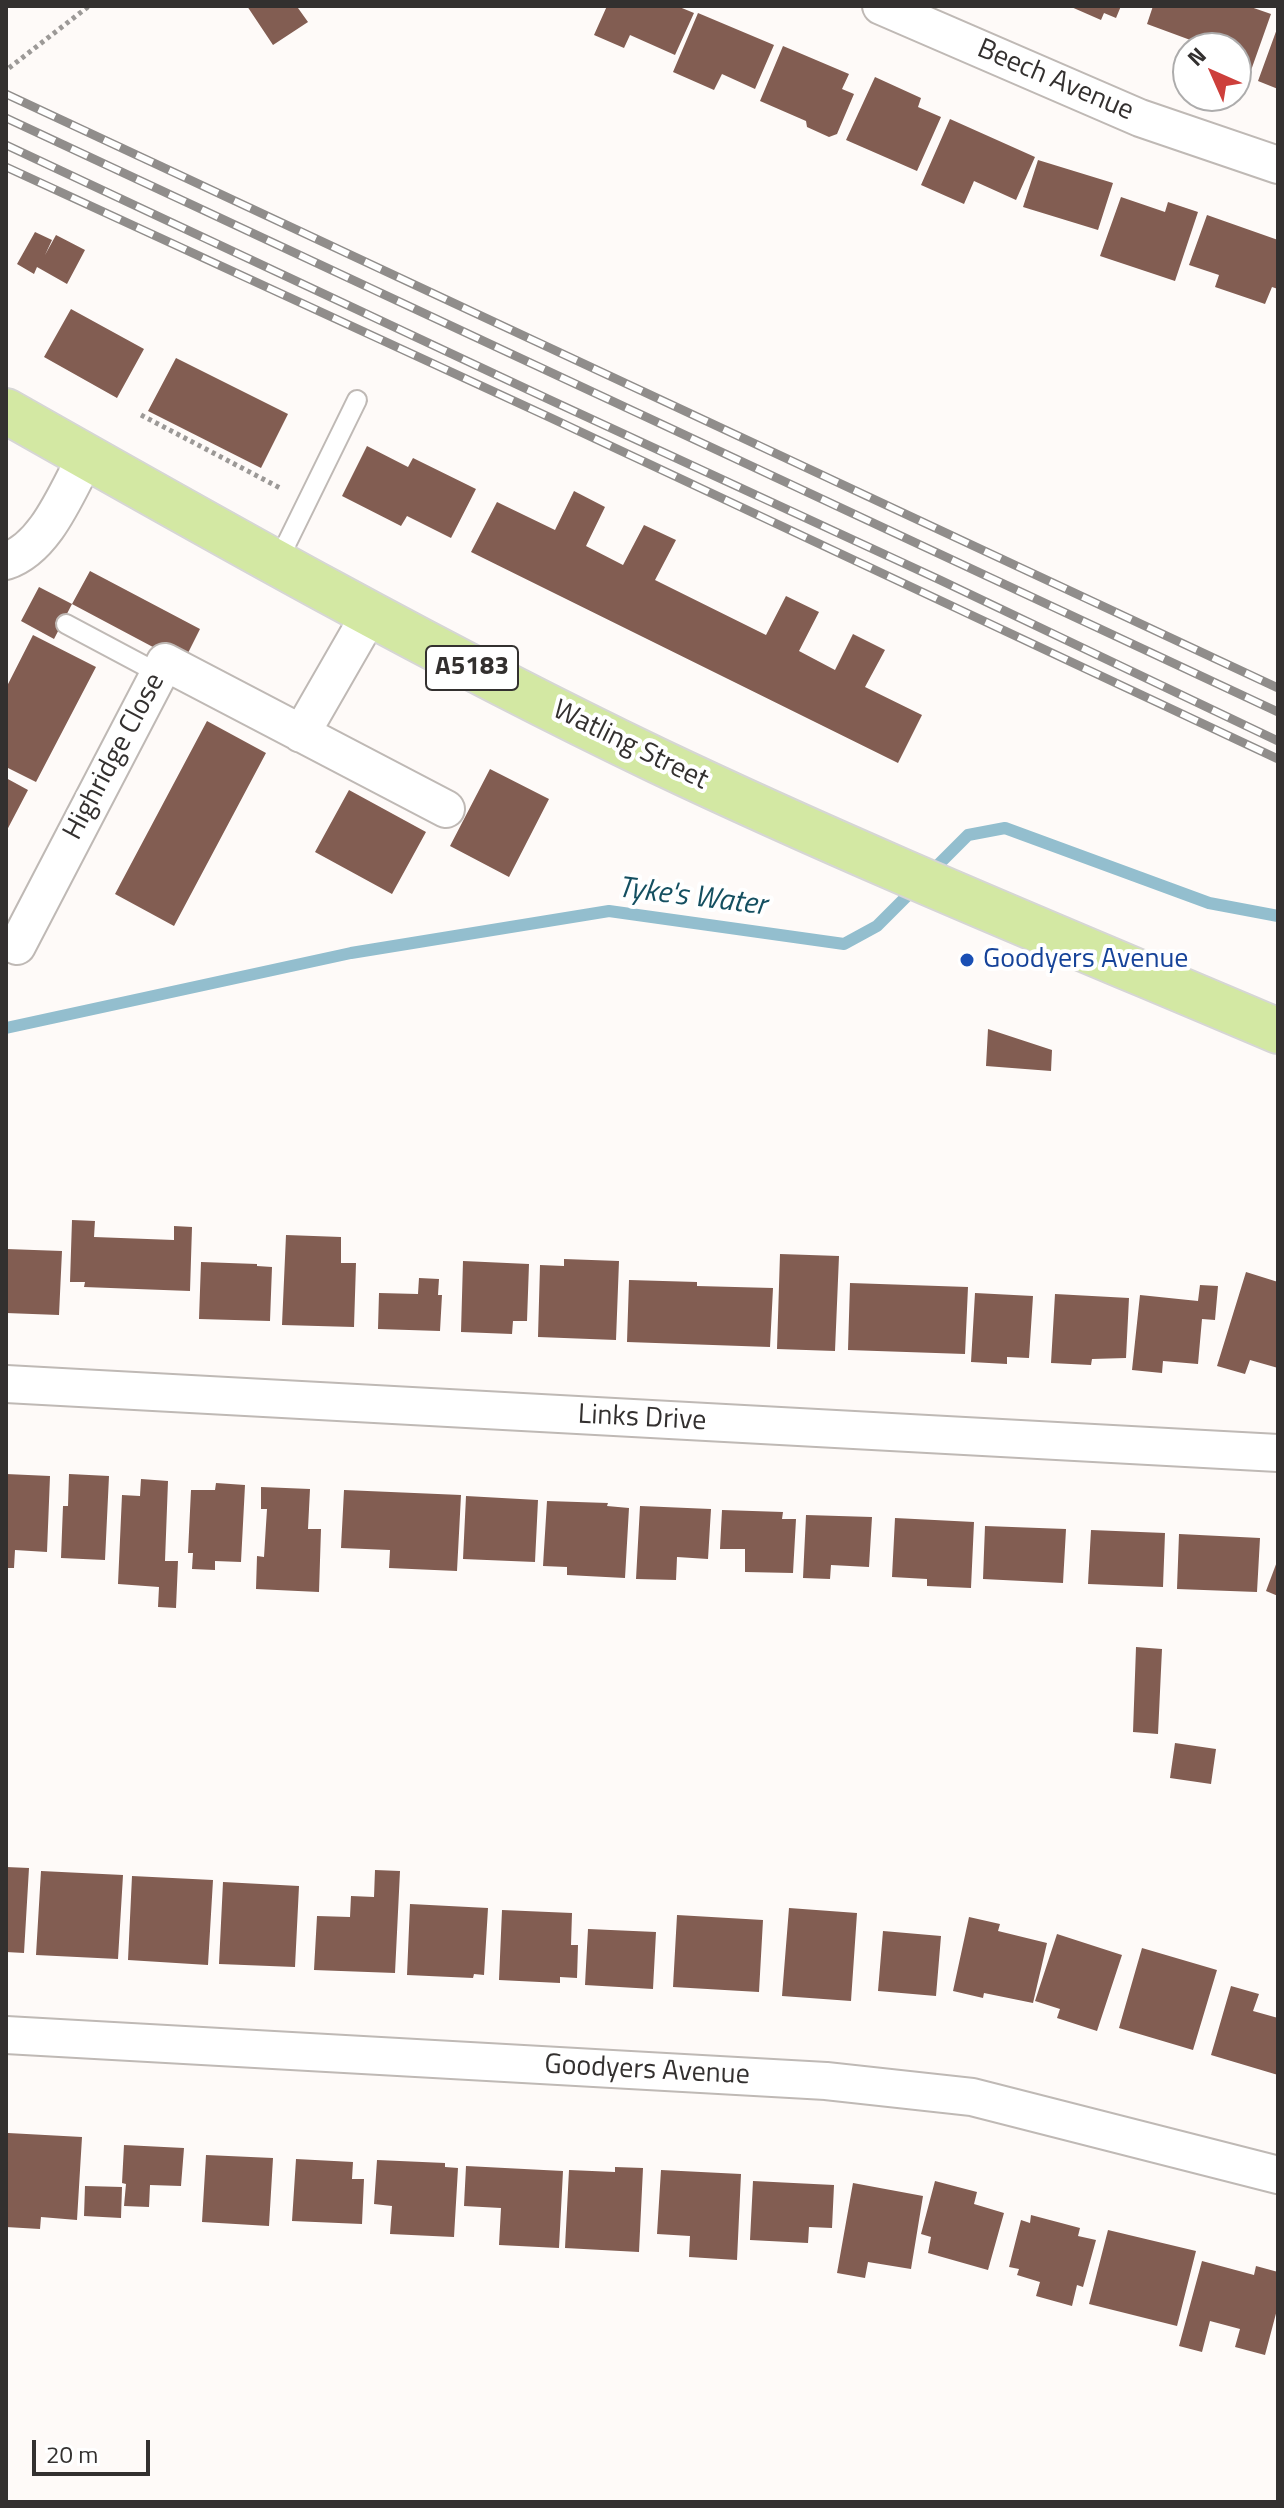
<!DOCTYPE html>
<html>
<head>
<meta charset="utf-8">
<style>
  body { margin:0 }
  #map { position:relative; width:1284px; height:2508px; overflow:hidden; background:#fefaf8; font-family:"Titillium Web",sans-serif }
  canvas { display:block }
  .frame { position:absolute; inset:0; border:8px solid #33302f; pointer-events:none }
  .north { position:absolute; left:1172px; top:32px; width:80px; height:80px; box-sizing:border-box; background:#fff; border:2px solid #adacac; border-radius:50%; rotate:315deg; font-size:22px; font-weight:700; line-height:32px; text-align:center; color:#33302f }
  .north::after { content:''; display:block; margin:auto; width:28px; height:36px; background:#cd3f3b; clip-path:polygon(50% 0,100% 100%,50% 72%,0 100%) }
  .scale { position:absolute; left:32px; top:2440px; width:118px; height:36px; box-sizing:border-box; border:4px solid #33302f; border-top:0; padding-left:10px; font-size:24px; line-height:28px; white-space:nowrap; color:#33302f; -webkit-text-stroke:6px #fff; paint-order:stroke }
</style>
</head>
<body>
<div id="map">
<canvas width="1284" height="2508"></canvas>
<div class="frame"></div>
<div class="north">N</div>
<div class="scale">20 m</div>
</div>
<script>
const context = document.querySelector('canvas').getContext('2d');
context.lineJoin = 'round';
function trace(path, color, width, dash) { context.strokeStyle = color; context.lineWidth = width; context.lineCap = dash ? 'butt' : 'round'; context.setLineDash(dash || []); context.stroke(path); }
function fillPath(path, color) { context.fillStyle = color; context.fill(path, 'evenodd'); }
function write(font, color, halo, rows, align = 'center') {
  context.font = font + ' "Titillium Web",sans-serif'; context.lineWidth = 8; context.setLineDash([]); context.textBaseline = 'middle'; context.strokeStyle = halo; context.fillStyle = color; for (const [text, x, y, turn = 0] of rows) {
    context.save(); context.translate(x, y); context.rotate((+turn || 0) * Math.PI / 180); context.textAlign = isNaN(turn) ? turn : align; if (halo) context.strokeText(text, 0, 0); context.fillText(text, 0, 0); context.restore();
  }
}
trace(new Path2D(`
  M928 875 968 835 1005 828 1209 903 1278 916
  M6 1028 351 953 609 911 844 944 877 926 915 888`), '#93bece', 12);
fillPath(new Path2D(`
  M247 6H301L298 8 308 22 273 45Z
  M607 6H677L694 13 675 55 630 35 624 48 594 35Z
  M1069 6H1121L1116 18 1104 13 1101 20Z
  M1153 6H1248L1271 14 1249 76 1236 72V48H1212L1147 24Z
  M698 13 774 45 755 89 722 74 714 90 673 72Z
  M1278 26V89L1258 81Z
  M783 46 849 74 842 89 854 94 837 134 829 137 807 127 806 121 760 101Z
  M875 77 921 98 918 107 941 117 917 171 846 140Z
  M950 119 1035 157 1016 200 974 181 964 204 921 185Z
  M1038 160 1113 183 1098 230 1023 207Z
  M1121 197 1165 212 1168 202 1198 212 1175 281 1100 256Z
  M1207 215 1278 240V289L1272 287 1265 304 1215 287 1219 275 1189 265Z
  M35 232 52 240 45 255 56 235 85 250 67 284 37 267 34 274 17 264Z
  M71 309 144 349 117 398 44 357Z
  M176 358 288 414 261 468 148 411Z
  M367 446 408 467 413 458 476 489 451 538 407 516 401 526 342 496Z
  M574 491 605 507 586 546 623 565 644 525 676 540 655 580 766 635 786 596 819 612 799 651 835 670 853 634 885 650 865 687 922 715 898 763 471 552 497 502 555 530Z
  M90 571 200 629 183 663 72 604Z
  M39 587 72 604 54 639 21 621Z
  M33 635 96 667 36 782 6 767V688Z
  M207 721 266 753 174 926 115 894Z
  M490 769 549 799 509 877 450 846Z
  M6 778 28 790 6 832Z
  M349 790 426 832 392 894 315 852Z
  M988 1029 1052 1050 1051 1071 986 1066Z
  M72 1220 95 1221 94 1237 174 1240V1226L192 1227 190 1291 84 1287 85 1282H70Z
  M286 1235 341 1237V1263H356L354 1327 282 1325Z
  M6 1249 62 1251 59 1315 6 1313Z
  M780 1254 839 1256 835 1351 777 1349Z
  M564 1259 619 1261 616 1340 538 1337 540 1265 564 1266Z
  M463 1261 529 1264 527 1321H513L512 1334 461 1332Z
  M201 1262 257 1264V1266L272 1267 270 1321 199 1319Z
  M1246 1272 1278 1282V1368L1250 1360 1245 1374 1217 1366Z
  M419 1278 439 1279 438 1295H442L440 1331 378 1329 379 1293 418 1294Z
  M629 1280 697 1282V1286L773 1288 770 1347 627 1342Z
  M850 1283 968 1287 965 1354 848 1350Z
  M1200 1285 1218 1286 1215 1320 1202 1319 1198 1364 1163 1361 1162 1373 1132 1370 1140 1295 1198 1301Z
  M975 1293 1033 1296 1029 1358 1007 1357V1364L971 1362Z
  M1055 1294 1129 1298 1126 1358 1092 1359 1091 1365 1051 1363Z
  M6 1474 50 1476 47 1552 15 1550 14 1568H6Z
  M69 1474 109 1476 105 1560 61 1558 63 1506H68Z
  M141 1479 168 1481 165 1561H178L176 1608 158 1607 159 1587 118 1584 122 1495 140 1496Z
  M216 1483 245 1485 241 1562 215 1561V1570L192 1569 193 1553H188L191 1490H215Z
  M261 1487 310 1489 308 1529H321L319 1592 256 1589 257 1556 264 1557 267 1509H261Z
  M344 1490 461 1495 457 1571 389 1568 390 1550 341 1548Z
  M466 1496 538 1500 535 1562 463 1559Z
  M547 1501 608 1503 607 1506 629 1508 625 1578 567 1575V1567L543 1566Z
  M640 1506 711 1509 708 1559 677 1557 676 1580 636 1579Z
  M722 1510 783 1512 782 1519H796L793 1573 745 1572V1549H720Z
  M806 1515 872 1517 869 1567 831 1565 830 1579 803 1578Z
  M895 1518 974 1522 971 1588 927 1586V1579L892 1577Z
  M985 1526 1066 1529 1063 1583 983 1579Z
  M1091 1530 1165 1533 1163 1587 1088 1584Z
  M1179 1534 1260 1538 1257 1592 1177 1589Z
  M1278 1559V1596L1266 1591Z
  M1136 1647 1162 1649 1158 1734 1133 1732Z
  M1175 1743 1216 1749 1211 1784 1170 1778Z
  M6 1867 29 1868 24 1953 6 1952Z
  M375 1870 400 1871 395 1973 314 1970 317 1916 350 1917 351 1896 374 1897Z
  M41 1871 123 1875 118 1959 36 1955Z
  M132 1876 213 1880 208 1965 128 1960Z
  M223 1882 299 1886 295 1967 219 1964Z
  M410 1904 488 1908 484 1975 474 1974 473 1978 407 1975Z
  M789 1908 857 1913 851 2001 782 1996Z
  M502 1910 572 1913 571 1945H578L577 1978 560 1977V1983L499 1980Z
  M677 1915 763 1920 759 1992 673 1987Z
  M969 1917 1000 1924 998 1931 1047 1943 1033 2003 984 1993 983 1998 953 1991Z
  M588 1929 656 1932 653 1989 585 1985Z
  M883 1931 941 1936 936 1996 878 1991Z
  M1057 1934 1122 1955 1097 2031 1057 2018 1060 2009 1035 2001Z
  M1142 1948 1217 1970 1193 2050 1119 2028Z
  M1231 1986 1259 1994 1253 2011 1278 2018V2075L1211 2055Z
  M8 2133 82 2137 77 2220 41 2217 40 2229 6 2227Z
  M124 2145 184 2148 181 2186 150 2185 149 2207 124 2206 126 2184 122 2183Z
  M206 2155 273 2158 269 2226 202 2222Z
  M296 2159 353 2162 352 2179H364L362 2224 292 2221Z
  M377 2160 445 2163V2167L458 2168 454 2237 390 2234 392 2206 374 2204Z
  M466 2166 563 2171 559 2248 499 2245 501 2208 464 2206Z
  M615 2167 643 2168 639 2252 565 2248 569 2170 615 2172Z
  M661 2170 741 2174 737 2260 689 2257 690 2236 657 2234Z
  M753 2181 834 2185 832 2228 809 2227 808 2243 750 2240Z
  M935 2181 977 2192 974 2204 1004 2213 988 2270 928 2253 931 2237 921 2234Z
  M853 2183 923 2196 911 2269 868 2262 865 2278 837 2273Z
  M85 2186 122 2187 121 2218 84 2216Z
  M1031 2215 1080 2228 1078 2236 1096 2240 1083 2287 1077 2285 1072 2306 1036 2296 1040 2282 1017 2275 1019 2269 1009 2267 1021 2220 1030 2223Z
  M1108 2230 1196 2251 1177 2326 1089 2304Z
  M1202 2261 1254 2275 1256 2266 1278 2272V2306L1265 2355 1235 2347 1240 2329 1210 2321 1202 2352 1179 2346Z`), '#825d52');
const lane = new Path2D(`
  M277 563 357 400
  M66 624 158 673`);
const street = new Path2D(`
  M881 6 1140 118 1278 165
  M6 561C46 548 67 491 86 457
  M301 734 370 614
  M17 946 165 662 446 809
  M6 1384 1278 1453
  M6 2035 826 2081 972 2097 1278 2175`);
const primary = new Path2D(`
  M6 411C221 533 435 654 658 761 862 858 1071 943 1278 1031`);
trace(lane, '#bfb9b5', 22);
trace(street, '#bfb9b5', 40);
trace(primary, '#d6d6d5', 48);
trace(new Path2D(`
  M9 68 89 6
  M141 415 282 489`), '#9c9997', 5, [4, 4]);
trace(lane, '#fff', 18);
trace(street, '#fff', 36);
trace(primary, '#d3e8a3', 44);
const rail = new Path2D(`
  M6 94 1278 688
  M6 118 1278 712
  M6 145 548 399 940 580 1278 741
  M6 167 551 418 1278 759`);
trace(rail, '#908d8b', 9);
trace(rail, '#fff', 6, [18]);
for (const [x, y, r, color] of [
  [967,960,8,"#1a4fb4"]
]) { const dot = new Path2D(); dot.arc(x, y, r, 0, 2 * Math.PI); context.fillStyle = color; context.fill(dot); trace(dot, '#fff', 3); }
for (const [x, y, w] of [
  [472,668,92]
]) { const box = new Path2D(); box.roundRect(x - w / 2, y - 22, w, 44, 6); context.fillStyle = '#fff'; context.fill(box); trace(box, '#33302f', 2); }
write('bold 26px', '#33302f', null, [
  ["A5183",472,668]
]);
write('28px', '#33302f', '#fff', [
  ["Beech Avenue",1055,81,23],
  ["Watling Street",630,746,26],
  ["Highridge Close",115,757,-62],
  ["Links Drive",642,1419,3],
  ["Goodyers Avenue",647,2071,3]
]);
write('28px', '#164399', '#fff', [
  ["Goodyers Avenue",983,960]
], 'left');
write('italic 30px', '#144f60', '#fff', [
  ["Tyke's Water",692,898,7]
]);
</script>
</body>
</html>
